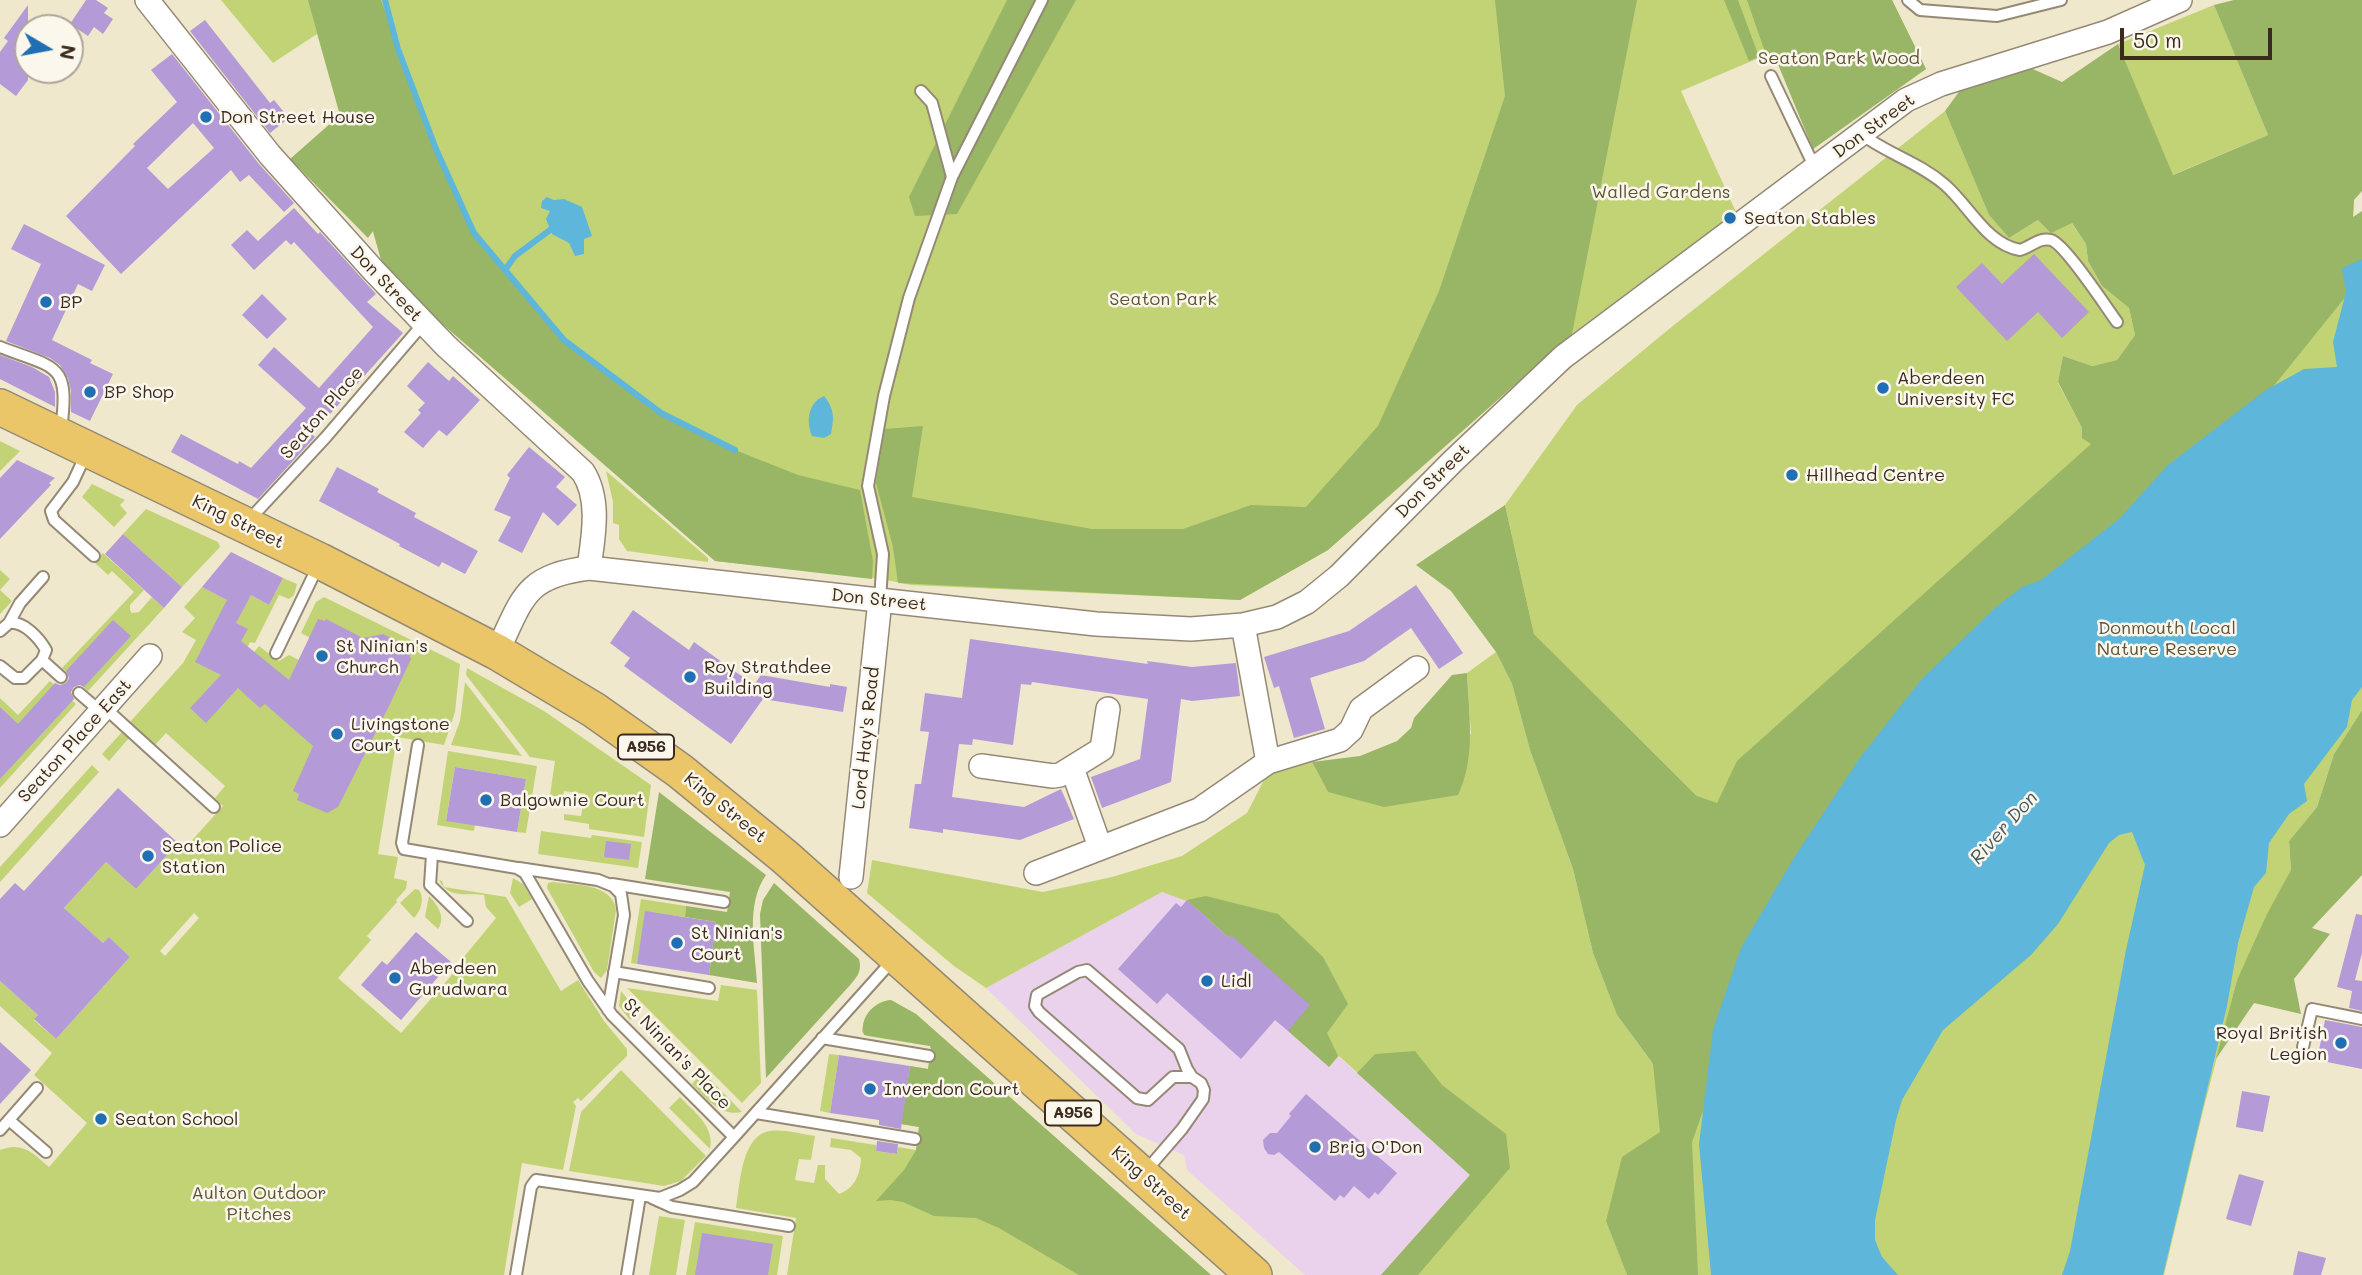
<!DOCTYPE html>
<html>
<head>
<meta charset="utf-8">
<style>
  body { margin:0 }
  #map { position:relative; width:2362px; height:1275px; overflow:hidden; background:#efe8cd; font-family:Mali,sans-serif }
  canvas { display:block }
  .north { position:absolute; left:14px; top:14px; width:70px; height:70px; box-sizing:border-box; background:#fbf7ec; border:2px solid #aea59a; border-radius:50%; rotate:100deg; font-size:19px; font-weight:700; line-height:28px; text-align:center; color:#3b2a1e }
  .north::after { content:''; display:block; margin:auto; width:24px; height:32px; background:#1f6fb2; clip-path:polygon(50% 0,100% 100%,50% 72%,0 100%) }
  .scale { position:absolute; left:2120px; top:28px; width:152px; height:32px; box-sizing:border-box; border:4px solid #3b2a1e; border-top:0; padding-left:9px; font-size:21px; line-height:24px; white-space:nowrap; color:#3b2a1e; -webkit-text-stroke:5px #fbf7ec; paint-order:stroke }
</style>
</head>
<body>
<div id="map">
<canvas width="2362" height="1275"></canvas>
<div class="north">N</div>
<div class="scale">50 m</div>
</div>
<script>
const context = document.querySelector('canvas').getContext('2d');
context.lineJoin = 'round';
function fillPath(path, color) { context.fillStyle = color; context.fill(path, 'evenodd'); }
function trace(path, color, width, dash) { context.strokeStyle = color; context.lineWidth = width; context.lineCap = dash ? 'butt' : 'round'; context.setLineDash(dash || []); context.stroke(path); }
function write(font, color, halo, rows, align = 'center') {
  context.font = font + ' Mali,sans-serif'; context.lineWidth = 5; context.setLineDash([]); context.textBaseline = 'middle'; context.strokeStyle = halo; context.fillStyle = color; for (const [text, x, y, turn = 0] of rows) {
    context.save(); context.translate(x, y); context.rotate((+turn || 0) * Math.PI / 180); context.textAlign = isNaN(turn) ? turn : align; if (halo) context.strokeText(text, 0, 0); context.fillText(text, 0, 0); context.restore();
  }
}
fillPath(new Path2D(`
  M1162 892 1187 900 1229 938 1329 1066 1338 1056 1470 1175 1381 1275H1305L1187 1170 1184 1155 1136 1134 986 988Z`), '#ead1ec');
fillPath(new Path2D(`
  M221 0H1892L1926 69 1813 149 1773 52 1681 91 1736 212 1572 334 1328 550 1240 600 911 585 881 579 715 561 385 274 317 34 273 63Z
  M2214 5 2268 135 2172 175 2118 44Z
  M1945 111 1989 215 2009 238 2038 220 2071 222 2086 244 2088 261 2102 286 2129 308 2135 335 2117 360 2092 366 2063 356 2058 383 2082 428 2354 177 2353 229 2362 281V710L2334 754 2317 807 2289 841 2291 870 2237 980 2203 1111 2164 1275H1659L1606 1220 1627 1275H1381L1470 1175 1339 1056 1329 1067 1310 1006 1187 901 1162 892 986 988 954 966 867 893 872 860 1043 892 1112 877 1182 856 1247 813 1266 776 1312 762 1328 792 1471 734 1467 673 1496 652 1512 684 1530 750 1573 869 1593 953 1617 1015 1652 1063 1697 796 1534 634 1505 505 1577 405 1669 329Z
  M0 441 20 451 0 471Z
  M606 471 708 558V562L627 551 619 539V525L613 523V502Z
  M92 484 125 500 120 505 127 513 114 527 82 497Z
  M146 509 218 542 220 547 182 587 123 534Z
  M103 553 144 590 130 605V610L132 613 139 612 152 597 164 608 88 691 62 668 134 592 112 571 108 575 94 562Z
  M0 570 10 579 0 590 12 601 0 614Z
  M283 578 297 584 294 595 289 599 279 595 255 643 250 642 244 654 250 657 259 646 279 661 289 655 303 662 314 640 301 633 316 602 324 597 460 664 455 712 444 745 397 737 378 854 398 857 394 878 407 881 406 889 396 900 397 902 367 936 371 940 338 978 401 1033 464 961 463 958 496 918 486 907 484 895C466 892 449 900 439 880L442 881 444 887 506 897 561 991 578 980 604 1021 627 1049V1056L581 1101 578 1098 573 1102 576 1106 563 1170 522 1163 504 1275H0V1150C22 1141 33 1153 49 1167L87 1123 34 1075 52 1053 0 1006V981L38 1015 34 1020 56 1039 130 957 109 937 103 943 64 908 106 862 136 889 178 843 185 848 223 806 215 798 225 786 166 733 155 745 130 722 183 663 196 640 182 632 195 618 184 607 202 587 243 608 251 595 269 605ZM194 913 199 918 165 956 160 951Z
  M467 668 544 711 651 785 644 837 589 829V824L564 820V814L581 816 585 794 564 791 562 804 549 802 555 761 530 757 466 675Z
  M50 681 76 704 0 788V698L18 715Z
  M465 682 522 756 451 745 460 721Z
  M122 732 129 738 109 761 102 754Z
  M448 751 537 766 526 833 517 832 526 779 455 767 446 820 475 825 474 831 437 825Z
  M92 765 99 772 0 882V867Z
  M541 831 591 838 592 835 642 842 638 868 538 854Z
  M513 878 523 884 532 899 519 907 510 893Z
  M553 882C573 885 613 883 616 910L607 970 601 978 594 972 547 888 548 883Z
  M415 889 419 890C425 898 421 911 414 918L400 903Z
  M429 896C438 905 446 918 438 929L425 917Z
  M641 899 686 906 685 917 646 912 637 964 631 963Z
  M721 985 757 990 761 1083 742 1103 627 988 718 1001Z
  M621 991 639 1013 630 1020 619 1006Z
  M891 1000 916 1014 1211 1275H787L796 1218 736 1208C740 1186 741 1135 770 1131 783 1129 801 1134 815 1136L811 1160 799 1159 795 1180 814 1183 818 1165H825V1179L839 1194C855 1188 860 1175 861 1158L851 1150 830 1147 831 1138 876 1145V1151L897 1154 898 1147 916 1150 919 1127 901 1124 910 1066 928 1069 931 1049 930 1046 867 1036 862 1032C863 1015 874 1001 891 1000Z
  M829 1054 839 1055 830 1113 820 1111Z
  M621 1070 706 1156 681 1181 664 1186 569 1171 581 1112Z
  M703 1072 742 1112C720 1117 706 1098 692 1084Z
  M680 1097C694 1112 715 1126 710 1149L669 1108Z
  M659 1216 685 1220 676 1275H649Z
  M695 1222 783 1236 777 1275H686Z`), '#c2d375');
fillPath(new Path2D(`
  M308 0H381L436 149 474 233 564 340 661 413 735 450 798 475 860 490 873 561 872 579 715 561 385 274 373 231 368 238 290 159 340 115Z
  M1007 0H1076L957 214 915 216 909 197Z
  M1495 0H1637L1572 334 1328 550 1240 600 898 583 893 547 876 483 885 429 923 426 912 497 1092 529H1183L1251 505 1306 507 1378 426 1439 291 1505 96Z
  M1724 0H1738L1759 57 1749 61Z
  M1747 0H1892L1926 69 1813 149 1773 52 1766 55Z
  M2234 0H2362V191L2354 200 2353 217 2362 211V281L2347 295 2219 454 1790 865 1692 1142 1698 1275H1627L1606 1221 1622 1157 1660 1132 1653 1064 1617 1015 1593 953 1573 869 1530 750 1512 684 1496 652 1451 591 1416 565 1505 505 1534 634 1697 796 1717 803 1737 761 2091 444 2082 438V428L2058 382 2063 356 2092 366 2117 360 2135 335 2129 308 2102 286 2088 261 2086 244 2072 223 2051 233 2038 220 2009 238 1989 215 1945 111 1964 85 2026 66 2062 82 2118 44 2173 175 2268 135 2214 5Z
  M1467 673C1469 713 1476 758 1458 795L1384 807 1328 792 1312 762 1360 756 1397 741 1411 728 1414 718 1452 675Z
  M2362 710V875L2312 928 2330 934 2294 979 2301 1014 2254 1003 2216 1059 2237 980 2267 914 2291 870 2289 841 2317 807 2334 754Z
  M659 792 766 875C745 905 755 948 757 983L709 975 716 922 685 917 686 906 727 912 730 892 645 879Z
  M774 883 859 959C862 970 858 976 851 984L766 1078 760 914 763 900Z
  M1206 896 1278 914 1323 957 1348 1004 1327 1033 1338 1056 1329 1067 1288 1031 1231 936 1229 938 1187 900Z
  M891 1000 916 1014 1211 1275H1079L999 1228 976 1218 934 1216 903 1202 890 1200 876 1201 904 1170 916 1150 919 1127 901 1124 910 1066 928 1069 931 1049 930 1046 864 1035C859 1017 874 1002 891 1000Z
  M1415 1051 1442 1085 1506 1134 1510 1168 1418 1275H1381L1470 1175 1357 1073 1375 1054Z`), '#99b566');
fillPath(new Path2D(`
  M547 197 554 200 564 199 582 207 592 236 584 239V254L575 256 569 243 552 234 546 219 550 211 541 208 542 201Z
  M2362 259V687L2352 700 2347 727 2304 784 2307 801 2289 814 2269 843 2266 873 2254 887 2238 943 2227 1006 2163 1275H2062L2070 1251 2126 950 2145 865 2132 832 2119 835 2109 843 2058 924 2031 955 1943 1030 1902 1100 1896 1120 1875 1220V1240L1882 1257 1898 1275H1711L1699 1144 1713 1030 1741 948 1792 861 1859 759 1921 680 1995 608 2022 587 2041 580 2119 519 2168 465 2266 390 2304 369 2337 367 2333 342 2346 292 2342 268Z
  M824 396C835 410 834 418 831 434L824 438 812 436C806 421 808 403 824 396Z`), '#5eb6db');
trace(new Path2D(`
  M385 0 398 49 436 149 474 233 564 340 661 413 735 450
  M505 270 515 256 550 230`), '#5eb6db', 6);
fillPath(new Path2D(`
  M86 0H96L108 8 104 13 113 19 103 34 94 27 88 36 70 24Z
  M28 5V80L16 96 0 84V52L8 41 4 38Z
  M205 20 270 103 274 100 289 118 270 133 190 31Z
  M172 54 259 164 294 203 284 212 249 175 240 182 231 170 121 274 66 216 135 146 133 144 177 102 151 70ZM193 123 214 148 168 189 147 168Z
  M294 208 318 234 320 232 376 294 367 302 403 333 312 434 315 437 258 499 171 452 181 434 238 464 239 461 251 468 306 408 258 365 274 347 319 388 373 327 294 242 291 245 286 240 254 270 231 245 247 230 258 241Z
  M24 224 105 265 92 291 78 284 52 340 92 360 90 363 113 374 90 421 71 412V391L68 378 60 365 50 358 6 341 41 264 11 249Z
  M2034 254 2089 312 2062 338 2038 312 2007 341 1956 287 1982 263 2002 284Z
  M262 294 287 319 267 339 242 315Z
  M0 355 32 367 49 377 55 392V407L0 379Z
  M428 362 449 381 453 376 480 400 447 436 439 430 423 448 404 432 421 413 418 410 425 403 407 386Z
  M529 447 565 477 556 487 577 505 558 526 543 512 522 553 498 541 511 517 494 510 510 478 507 475Z
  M17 460 55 478 49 483 51 485 0 539V478Z
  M337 467 379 489 377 492 416 513 414 517 478 551 465 574 442 562 439 567 399 546 400 544 319 501Z
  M123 534 182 587 164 608 105 554Z
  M231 552 283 578 269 605 251 595 236 623 248 629 241 641 289 680 318 619 325 621 326 619 363 638 383 634 409 647 408 651 411 659 390 704 338 807 327 813 297 800 299 794 293 791 313 746 265 704 260 708 238 688 206 723 190 708 221 675 195 662 227 600 202 587Z
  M1416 585 1463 653 1439 669 1411 628 1364 661 1310 678 1325 729 1294 738 1279 686 1274 688 1264 657 1349 631Z
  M633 610 689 650 694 642 754 685 761 675 830 687V684L847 687 843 712 763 699 731 744 624 666 630 658 610 643Z
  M113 620 131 636 84 687 80 685 74 687 71 692 74 699 0 779V707L18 724 55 683 60 685 66 683 69 678 66 671Z
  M970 639 1148 664 1147 661 1192 667 1236 663 1240 696 1192 701 1181 699 1171 782 1102 808 1091 777 1140 759 1148 699 1032 682 1031 685 1021 684 1013 745 973 739 972 745 959 744 952 797 1024 807 1061 789 1074 819 1020 840 943 829V833L909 828 915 784H921L929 732 920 731 925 693 962 698Z
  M455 767 526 779 517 832 446 821Z
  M118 788 178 843 136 889 106 862 64 908 103 943 109 937 130 957 56 1039 34 1019 38 1015 0 981V899L15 883 24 891Z
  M606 841 631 844 629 860 604 857Z
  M1187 900 1229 938 1231 935 1310 1005 1288 1031 1275 1020 1241 1059 1167 993 1157 1004 1118 969 1176 903 1181 907Z
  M645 911 716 922 709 975 637 964Z
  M2356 914 2362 915V953L2355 980 2362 981V1011L2349 1008 2352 991 2337 987Z
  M416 932 451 962 401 1020 361 985 382 961 387 965Z
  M2325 1020 2362 1027V1069L2317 1060Z
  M0 1042 31 1070 0 1104Z
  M839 1055 910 1066 901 1129 879 1125V1120L830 1113Z
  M2242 1091 2270 1096 2263 1132 2236 1127Z
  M1306 1094 1397 1173 1378 1195 1375 1192 1369 1199 1354 1186 1344 1198 1340 1195 1335 1201 1279 1152 1274 1155 1268 1154 1264 1148 1263 1140 1270 1133H1277L1291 1116 1289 1114Z
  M877 1141 898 1144 897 1154 876 1151Z
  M2239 1174 2264 1181 2251 1226 2226 1219Z
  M702 1233 773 1244 768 1275H695Z
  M2298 1251 2326 1258 2321 1275H2293Z`), '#b49ad7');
const service = new Path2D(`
  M1908 0 1920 10 1997 16 2061 0
  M1771 76 1815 168
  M1861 134C1888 154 1918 162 1944 184 1969 205 1986 244 2020 250 2031 247 2039 237 2051 240 2065 244 2106 307 2117 322
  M952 177 1042 0
  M0 347C57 369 70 362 61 430
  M87 452 73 482 51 511 54 520 94 556
  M249 520 326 437 423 324
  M880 600 883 554 868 486 884 396 909 298 952 177 932 103 921 91
  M9 623 20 603 43 577
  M0 631 9 623C24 621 39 638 46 650L42 660 24 678H15L0 666
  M276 653 319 564
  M42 660 61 677
  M79 693 101 712
  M105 708 214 807
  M418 745 402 843 404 849 517 868 525 873 588 981 612 1015 734 1137 892 961
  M432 855 430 885 467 921
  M519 868 598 880 613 886 621 894 624 915 608 1010
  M612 884 724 902
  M614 972 709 988
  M822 1038 929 1056
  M2303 1047 2312 1009 2362 1019
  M756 1113 915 1139
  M9 1120 46 1152
  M0 1130 37 1088
  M1144 1173 1182 1129 1203 1099 1204 1090 1201 1083 1192 1077 1187 1069 1179 1049 1087 970 1078 972 1037 995 1035 1006 1039 1012 1137 1098 1148 1100 1173 1077H1192
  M652 1198 672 1207 789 1226
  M516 1275 531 1187 536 1180 660 1198 680 1190 693 1182 734 1137
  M627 1275 640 1196`);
const minor = new Path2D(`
  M147 0 270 155 374 271 446 346 583 472C601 500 593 538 589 568
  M497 652C523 598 524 576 589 568L1096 624 1191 629 1243 625 1277 617 1307 602 1339 576 1453 461 1563 357 1906 100 1941 84 2108 32 2180 0
  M1268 762 1340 740 1351 730 1361 709 1417 668
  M981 766 1053 776 1060 775 1102 749 1108 709
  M1072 768 1100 847
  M0 825 150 656
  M1036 873 1199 810 1268 762 1243 625
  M851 877 880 600`);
const primary = new Path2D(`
  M0 407 320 561 497 652 594 710 680 771 785 857 1254 1275`);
trace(service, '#958976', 14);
trace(minor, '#958976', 26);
trace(primary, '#958976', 38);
trace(service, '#fff', 10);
trace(minor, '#fff', 23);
trace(primary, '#ebc669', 35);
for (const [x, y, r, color] of [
  [206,117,7,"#1f6fb2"],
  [1730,218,7,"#1f6fb2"],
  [46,302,7,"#1f6fb2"],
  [1883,388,7,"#1f6fb2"],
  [90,392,7,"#1f6fb2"],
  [1792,475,7,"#1f6fb2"],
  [322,656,7,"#1f6fb2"],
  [690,677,7,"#1f6fb2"],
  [337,734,7,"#1f6fb2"],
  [486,800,7,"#1f6fb2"],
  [148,856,7,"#1f6fb2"],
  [677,943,7,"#1f6fb2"],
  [395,978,7,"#1f6fb2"],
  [1207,981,7,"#1f6fb2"],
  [2341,1043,7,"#1f6fb2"],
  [870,1089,7,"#1f6fb2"],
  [101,1119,7,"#1f6fb2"],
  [1315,1147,7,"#1f6fb2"]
]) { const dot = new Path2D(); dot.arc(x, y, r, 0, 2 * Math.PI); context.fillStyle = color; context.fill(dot); trace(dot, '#fbf7ec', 2.5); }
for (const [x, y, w] of [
  [646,747,56],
  [1073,1113,56]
]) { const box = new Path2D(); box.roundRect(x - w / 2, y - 12.5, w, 25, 5); context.fillStyle = '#fbf7ec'; context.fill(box); trace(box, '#3b2a1e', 2); }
write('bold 16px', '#3b2a1e', null, [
  ["A956",646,747],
  ["A956",1073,1113]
]);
write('18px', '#5d5434', '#fbf7ec', [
  ["Seaton Park Wood",1839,58],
  ["Walled Gardens",1661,192],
  ["Seaton Park",1163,299],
  ["Donmouth Local",2167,628],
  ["Nature Reserve",2167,649],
  ["Aulton Outdoor",259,1193],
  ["Pitches",259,1214]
]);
write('18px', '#3b2a1e', '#fbf7ec', [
  ["Don Street House",220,117],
  ["Seaton Stables",1744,218],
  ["BP",60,302],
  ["Aberdeen",1897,378],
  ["University FC",1897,399],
  ["BP Shop",104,392],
  ["Hillhead Centre",1806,475],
  ["St Ninian's",336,646],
  ["Church",336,667],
  ["Roy Strathdee",704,667],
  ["Building",704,688],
  ["Livingstone",351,724],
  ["Court",351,745],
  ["Balgownie Court",500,800],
  ["Seaton Police",162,846],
  ["Station",162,867],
  ["St Ninian's",691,933],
  ["Court",691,954],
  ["Aberdeen",409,968],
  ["Gurudwara",409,989],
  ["Lidl",1221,981],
  ["Royal British",2327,1033,"right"],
  ["Legion",2327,1054,"right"],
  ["Inverdon Court",884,1089],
  ["Seaton School",115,1119],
  ["Brig O'Don",1329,1147]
], 'left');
write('18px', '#3b2a1e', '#fbf7ec', [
  ["Don Street",1874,126,-36],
  ["Don Street",386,284,47],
  ["Seaton Place",322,413,-49],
  ["Don Street",1433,481,-45],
  ["King Street",238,522,26],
  ["Don Street",879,600,6],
  ["Lord Hay's Road",866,738,-84],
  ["Seaton Place East",75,741,-48],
  ["King Street",725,808,39],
  ["St Ninian's Place",677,1054,46],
  ["King Street",1151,1183,42]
]);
write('italic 19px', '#475b60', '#fbf7ec', [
  ["River Don",2004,828,-48]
]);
</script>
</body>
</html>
